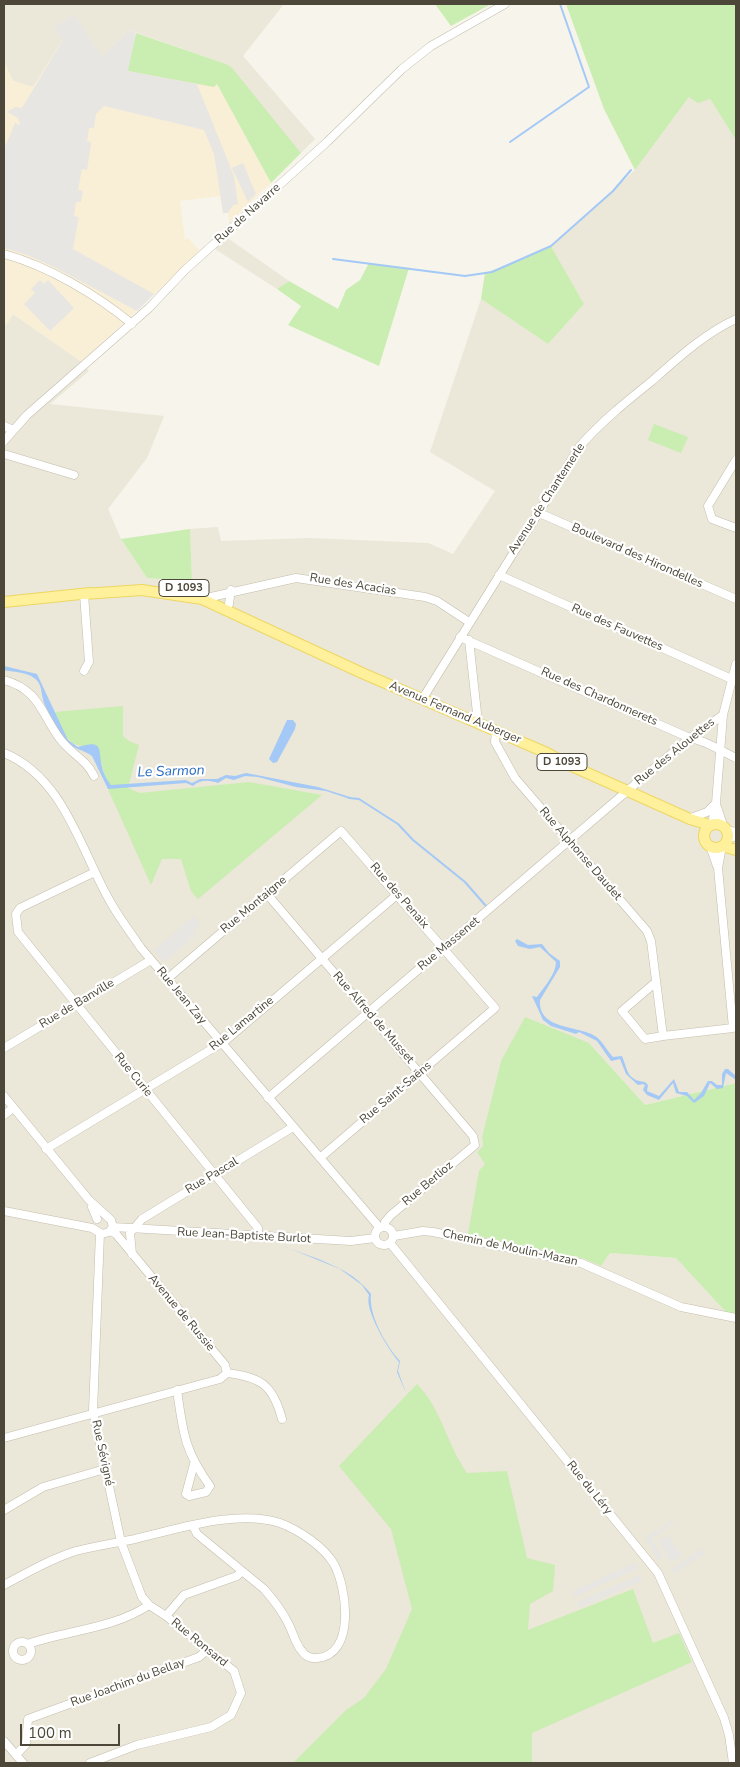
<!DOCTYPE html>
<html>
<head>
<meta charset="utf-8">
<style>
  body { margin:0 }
  #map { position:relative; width:740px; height:1767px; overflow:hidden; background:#f6f4eb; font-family:"Nunito Sans",sans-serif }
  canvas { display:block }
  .frame { position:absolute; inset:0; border:5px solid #4c4738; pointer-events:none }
  .scale { position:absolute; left:20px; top:1724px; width:100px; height:22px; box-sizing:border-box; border:2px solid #4c4738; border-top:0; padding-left:6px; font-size:15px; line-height:18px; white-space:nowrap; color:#4c4738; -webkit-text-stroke:4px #fff; paint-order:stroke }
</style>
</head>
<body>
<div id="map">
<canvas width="740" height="1767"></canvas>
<div class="frame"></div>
<div class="scale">100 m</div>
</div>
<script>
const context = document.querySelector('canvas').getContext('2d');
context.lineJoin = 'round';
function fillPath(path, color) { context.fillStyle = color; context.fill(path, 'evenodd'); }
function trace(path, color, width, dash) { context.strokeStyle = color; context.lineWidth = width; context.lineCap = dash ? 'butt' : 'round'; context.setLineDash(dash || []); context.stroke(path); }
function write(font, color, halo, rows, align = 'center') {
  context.font = font + ' "Nunito Sans",sans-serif'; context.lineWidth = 4.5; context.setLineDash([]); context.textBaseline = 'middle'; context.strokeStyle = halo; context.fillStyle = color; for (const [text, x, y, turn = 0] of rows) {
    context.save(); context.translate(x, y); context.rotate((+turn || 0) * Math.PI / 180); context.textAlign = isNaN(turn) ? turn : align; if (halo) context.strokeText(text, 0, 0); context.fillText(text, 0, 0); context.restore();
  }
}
fillPath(new Path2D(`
  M4 4H284L243 56 315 139 301 153 226 64 129 30 102 58 62 41 33 87 13 81 4 62Z
  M689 97 710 99 736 140V1083L645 1105 589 1043 501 1061 482 1137 483 1146 582 1258 601 1266 610 1253 676 1258 736 1323V1763H4V323L6 325 13 314 82 362 89 371 50 404 164 416 147 458 108 509 121 539 147 578 192 581 190 529 218 527 221 541 310 538 428 543 453 554 495 491 430 452 481 299 548 344 584 304 551 246 635 170Z
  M226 237 289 281 277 289 215 249Z`), '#ebe7d9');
fillPath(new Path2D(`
  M75 14 102 57 129 30 136 33 128 71 217 83 271 183 229 223 228 213H223L220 196 180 201 185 240 188 238 200 251 82 362 13 314 6 325 4 323V62L13 81 33 87 62 41 54 27Z`), '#f9efd6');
fillPath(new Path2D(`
  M435 4H491L451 26Z
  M566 4H736V140L710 99 698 103 689 97 635 170 604 109Z
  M136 33 226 64 232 68 301 153 271 183 217 84 214 87 127 71Z
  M551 246 584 304 548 344 481 299 485 273 524 259Z
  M369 263 409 268 379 366 288 325 301 306 277 289 289 281 338 309 346 290 360 280Z
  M654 424 688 437 681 453 648 440Z
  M190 529 192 581 147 578 121 539Z
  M123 706V736L129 741 139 745 128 788 140 793 249 782 322 795 198 899 191 891 181 859H162L151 885 108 789 97 746C65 748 67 738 55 712Z
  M525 1017 589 1043 645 1105 736 1083V1323L676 1258 610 1253 601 1266 582 1258 468 1234 479 1171 485 1164 477 1152 483 1146 482 1137 501 1061Z
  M417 1384C441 1408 447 1445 467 1473L507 1471 527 1558 555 1565 553 1591 530 1604 528 1630 633 1589 653 1643 679 1633 692 1662 532 1733V1763H293L346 1710 364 1698 386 1669 412 1609 391 1529 339 1466Z`), '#caedb1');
fillPath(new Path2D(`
  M75 14 102 57 129 30 136 33 128 71 197 84 234 176 238 204 233 205 228 213H223L214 154 204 130 104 106 96 114 94 128H89L87 141 91 142V144L87 170 82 169 78 190 83 191 81 202H76L74 216 79 217 73 249 154 294 137 311 54 267 27 255 4 248V149L15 123 19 125 20 123 18 118 7 112 15 107 22 108 62 41 54 27Z
  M243 163 256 194 248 202 232 168Z
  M40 280 44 284 48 280 74 308 50 331 24 304 35 293 31 289Z
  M194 916 201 924 193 931 196 935 164 962 154 950Z
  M673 1520 674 1523 652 1539 663 1557 658 1560 645 1538Z
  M668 1535 682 1555 671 1562 658 1541Z
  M702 1549 704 1554 674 1574 671 1569Z
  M636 1562 638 1568 575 1597 573 1591Z
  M640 1575 642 1581 579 1608 577 1602Z`), '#e8e6e2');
fillPath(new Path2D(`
  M4 666 37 674 68 740 78 747C104 739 98 749 102 767 103 773 107 780 111 785L186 780 192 783 200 779H217L226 775 235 776 246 773 318 787 350 797V799L326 791 296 787 258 777 245 776 234 780 226 778 218 783C210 780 200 779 193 786L186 783 108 789 92 756C83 749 73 750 65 740 60 733 44 707 43 699 41 692 42 683 34 678 27 672 12 672 4 670Z
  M287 720H293L296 724 295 729 277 762 273 763 269 759Z
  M517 939 528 945 542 944 549 953 560 961V967L540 1000C538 1030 577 1025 595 1036 602 1040 607 1051 613 1057L622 1056C628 1071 627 1080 645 1082L648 1085 647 1091 659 1096 674 1079 679 1092H687L694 1100 701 1093 708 1081H712L717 1085H722V1074L725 1069H728L736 1076V1080L726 1073 723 1088 717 1089 710 1083 704 1096 694 1103 687 1096 676 1093 673 1083 659 1100 647 1095 643 1090 645 1085 643 1084 638 1085 626 1074 620 1059 611 1061 597 1041 579 1032 576 1034 551 1026 543 1020 532 996 537 997C544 987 556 974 556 962L540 947 530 949 518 946 515 941Z
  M281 1245C312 1258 350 1266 371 1294 368 1314 386 1346 400 1361L398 1371 406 1393 397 1372 399 1362C388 1349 364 1310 369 1295L362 1285 340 1269Z`), '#a4c9f6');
trace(new Path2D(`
  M510 142 589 87 560 4
  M333 259 465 276 492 272 551 246 613 191 631 170
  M349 798 359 799 398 824 413 840 465 882 486 906`), '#a4c9f6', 2);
const minor = new Path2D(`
  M4 254C48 266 97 295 132 324
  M4 426 13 430
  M4 441 27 415 149 308 185 270 327 142 402 69 431 46 505 4
  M4 454 74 475
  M736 460 708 506 712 519 736 528
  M537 512 736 599
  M499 575 736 681
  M84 594 89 662 84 671
  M202 599 296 578 425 597 437 601 469 622
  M229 604 231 590
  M460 637 690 738C708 741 720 751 736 758
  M469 640 477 713 475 721
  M4 680C40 690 41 714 60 739 70 753 86 759 94 776
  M423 698 580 446C602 421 627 401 652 381 678 358 704 334 736 319
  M496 731 495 742 515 778 647 931 651 941 663 1036 733 1028 718 868 722 846
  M4 753C65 778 81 852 111 903 120 919 131 933 141 948L380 1228
  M717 807 723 825
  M691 818 707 812 716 803
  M712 824 716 803 723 715 736 664
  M726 830 736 832
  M727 839 736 836
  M710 846 717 866
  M95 872 20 908 16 914 18 932 258 1228V1237
  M267 894 473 1136 475 1145 391 1215 385 1222V1227
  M167 979 341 831 495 1008 320 1158
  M656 982 622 1011 645 1039 663 1036
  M4 1048 151 960
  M4 1096 89 1200 111 1220 113 1227 109 1232 102 1234 92 1228 4 1211
  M268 1098 633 786 690 738 723 715
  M4 1115 13 1108
  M46 1149 225 1041 398 894
  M92 1207 97 1219
  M375 1236a9 9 0 1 1 18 0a9 9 0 1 1-18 0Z
  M113 1227 351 1241 375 1238
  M111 1231 116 1234 225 1365 227 1373
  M394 1236 423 1231 433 1232 581 1263 681 1307 736 1318
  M390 1243 658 1573 724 1718 729 1735 733 1763
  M132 1254 130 1233 142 1219 293 1127
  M227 1373C261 1377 273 1385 282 1419
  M177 1390C183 1432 184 1450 210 1486L206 1492 189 1496 186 1494 194 1464
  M4 1438 220 1379 227 1373
  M4 1510 43 1487 105 1469
  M4 1585C27 1573 50 1559 76 1551 95 1546 115 1543 135 1539 178 1529 237 1509 280 1523 299 1530 324 1547 334 1564 347 1588 356 1655 317 1658 310 1659 305 1656 301 1650 295 1643 293 1632 288 1623 282 1611 273 1599 264 1589L197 1534 193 1526
  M166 1616 184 1595 237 1576 242 1571
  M13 1651a9 9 0 1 1 18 0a9 9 0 1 1-18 0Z
  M28 1644C68 1630 113 1629 149 1605
  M4 1741 23 1763
  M16 1755 26 1744 28 1719 199 1657 207 1650
  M90 1763 137 1745 211 1727 231 1715 241 1693 234 1671 166 1616 149 1605 142 1597 121 1542 93 1411 100 1233`);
const major = new Path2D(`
  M84 594 142 590 202 599 362 673 547 753 565 763 690 819 710 825
  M4 602 90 593
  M704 836a12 12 0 1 1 24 0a12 12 0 1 1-24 0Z
  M722 846 736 850`);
trace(minor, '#c3beac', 9);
trace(major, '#edd762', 12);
trace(minor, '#fff', 8);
trace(major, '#fff09b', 10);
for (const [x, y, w] of [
  [184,588,50],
  [562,762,50]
]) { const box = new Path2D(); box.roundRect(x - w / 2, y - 8.5, w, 17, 4); context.fillStyle = '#fff'; context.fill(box); trace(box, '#4c4738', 1); }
write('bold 11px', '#4c4738', null, [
  ["D 1093",184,588],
  ["D 1093",562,762]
]);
write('12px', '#4c4738', '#fff', [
  ["Rue de Navarre",248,214,-42],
  ["Avenue de Chantemerle",547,499,-57],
  ["Boulevard des Hirondelles",637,556,24],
  ["Rue des Acacias",353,585,9],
  ["Rue des Fauvettes",617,628,24],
  ["Rue des Chardonnerets",599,697,24],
  ["Avenue Fernand Auberger",455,713,23],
  ["Rue des Alouettes",675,752,-39],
  ["Rue Alphonse Daudet",580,854,49],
  ["Rue des Penaix",399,896,49],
  ["Rue Montaigne",254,905,-40],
  ["Rue Massenet",449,944,-40],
  ["Rue Jean Zay",181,996,50],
  ["Rue de Banville",77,1004,-31],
  ["Rue Alfred de Musset",373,1018,49],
  ["Rue Lamartine",242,1024,-39],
  ["Rue Curie",133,1075,51],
  ["Rue Saint-Saëns",396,1093,-40],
  ["Rue Pascal",212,1176,-31],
  ["Rue Berlioz",428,1184,-40],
  ["Rue Jean-Baptiste Burlot",244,1236,3],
  ["Chemin de Moulin-Mazan",510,1248,12],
  ["Avenue de Russie",181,1313,50],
  ["Rue Sévigné",102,1453,78],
  ["Rue du Léry",589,1488,51],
  ["Rue Ronsard",199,1643,39],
  ["Rue Joachim du Bellay",128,1683,-20]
]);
write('italic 14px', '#276bc1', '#fff', [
  ["Le Sarmon",171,772,-2]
]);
</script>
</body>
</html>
